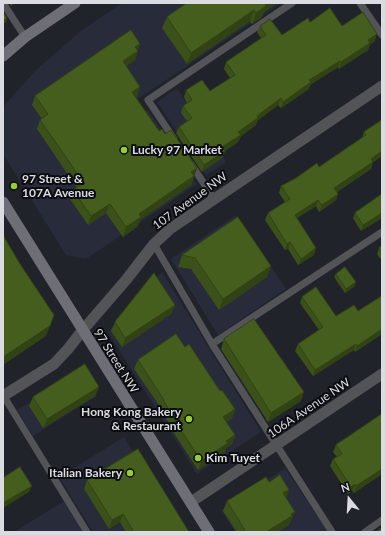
<!DOCTYPE html>
<html>
<head>
<meta charset="utf-8">
<style>
  body { margin:0 }
  #map { position:relative; width:385px; height:535px; overflow:hidden; background:#21232b; font-family:Lato,sans-serif }
  canvas { display:block }
  .frame { position:absolute; inset:0; border:4px solid #dbdce2; pointer-events:none }
  .north { position:absolute; left:329px; top:479px; width:40px; height:40px; -webkit-text-stroke:3px #0b0c10; paint-order:stroke; rotate:342deg; font-size:11px; font-weight:700; line-height:16px; text-align:center; color:#dbdce2 }
  .north::after { content:''; display:block; margin:auto; width:14px; height:18px; background:#dbdce2; clip-path:polygon(50% 0,100% 100%,50% 72%,0 100%) }
</style>
</head>
<body>
<div id="map">
<canvas width="385" height="535"></canvas>
<div class="frame"></div>
<div class="north">N</div>
</div>
<script>
const context = document.querySelector('canvas').getContext('2d');
context.lineJoin = 'round';
function fillPath(path, color) { context.fillStyle = color; context.fill(path, 'evenodd'); }
function trace(path, color, width, dash) { context.strokeStyle = color; context.lineWidth = width; context.lineCap = dash ? 'butt' : 'round'; context.setLineDash(dash || []); context.stroke(path); }
function write(font, color, halo, rows, align = 'center') {
  context.font = font + ' Lato,sans-serif'; context.lineWidth = 4; context.setLineDash([]); context.textBaseline = 'middle'; context.strokeStyle = halo; context.fillStyle = color; for (const [text, x, y, turn = 0] of rows) {
    context.save(); context.translate(x, y); context.rotate((+turn || 0) * Math.PI / 180); context.textAlign = isNaN(turn) ? turn : align; if (halo) context.strokeText(text, 0, 0); context.fillText(text, 0, 0); context.restore();
  }
}
fillPath(new Path2D(`
  M122 3H281L132 103 140 115 148 110 197 184 86 259 66 255 3 154V107L36 70 82 30Z
  M177 88 226 162 206 175 157 102Z
  M236 215 286 289 218 335 171 259Z
  M162 272 261 432 197 474 108 332Z
  M81 371 97 396 33 436 17 410Z
  M124 437 183 532H93L59 477Z
  M285 468 328 532H235L221 510Z
  M64 501 83 532H14Z`), '#282b39');
trace(new Path2D(`
  M3 3 25 37
  M360 3 382 35
  M174 139 148 100 292 3
  M191 164 214 199
  M154 244 212 344 332 532
  M212 344 382 232
  M3 395 87 532
  M365 532 382 520`), '#535458', 7);
trace(new Path2D(`
  M3 396 54 364 68 349 82 331 126 280 154 244 170 229 382 86
  M191 502 382 374`), '#535458', 11);
trace(new Path2D(`
  M3 56 25 37 75 3
  M3 202 209 532`), '#6e6f76', 11);
fillPath(new Path2D(`
  M9 3H15L11 6Z
  M187 3H277L264 12 262 17 252 24 250 21 187 64 162 28 167 17Z
  M310 22 342 26 375 41 370 44 368 50 339 69 338 67 310 85 309 89 281 108 278 105 257 121 256 125 241 136 238 142 225 151 222 158 202 172 176 133 179 127 187 121 181 113 183 106 187 103 184 97 186 90 210 91 230 78 224 69 226 62 261 38 257 32 260 26 282 35Z
  M138 50 135 60 126 66 140 87 137 96 136 97 159 131 165 134 197 168 191 185 140 220 138 226 123 237 106 213 88 225 70 199 73 190 77 188 37 129 40 120 42 119 32 105 35 96Z
  M382 120V156L373 162 371 169 337 192 338 194 336 200 319 212 316 206 297 218 314 255 298 265 288 249 285 250 265 220 268 213 285 202 279 193 281 186 319 167 362 138 364 132Z
  M382 194V218L361 231 353 218 355 213Z
  M382 246V261L377 254 379 248Z
  M182 255 271 266 267 277 219 310 191 269 178 267Z
  M336 274 355 286 345 293 334 277Z
  M382 293V334L355 352 354 350 313 376 295 351 298 344 319 330 300 303 302 297 336 316 358 311 381 296V295Z
  M175 305 171 314 122 347 111 331 115 322Z
  M224 339 301 401 268 422 221 349Z
  M185 347 235 409 232 418 226 422 235 435 232 444 226 448 225 452 198 470 172 430V428L160 409 161 408 134 369 138 360Z
  M99 387 95 396 43 428 29 406 33 397Z
  M382 414V474L354 493 353 491 348 494 330 466 333 459 337 457 333 452 336 445Z
  M87 480 189 532H126L120 522 109 529 84 489Z
  M269 482 286 498 291 521 290 522 289 525 277 532H237L223 511 227 501Z`), '#3c5119');
fillPath(new Path2D(`
  M12 3H15L11 6Z
  M265 3H277L264 12 262 17 252 24 256 13Z
  M254 10 250 21 187 64 191 53Z
  M7 18 6 22 3 24V21Z
  M377 34 375 41 370 44 368 50 339 69 341 62 368 40Z
  M140 44 135 60 120 71 123 61 135 47Z
  M340 61 338 67 310 85 309 89 281 108 283 102 309 80Z
  M140 87 137 96 129 101 132 92Z
  M281 98 278 105 257 121 256 125 241 136 238 142 220 154 222 147 238 132 257 116Z
  M225 151 222 158 202 172 204 165Z
  M382 151V156L369 165 371 159Z
  M373 162 371 169 332 195 334 188Z
  M197 168 191 185 140 220 138 226 123 237 126 227 139 214Z
  M338 194 336 200 319 212 322 205Z
  M318 200 316 206 292 221 295 215Z
  M110 204 106 213 88 225 91 216Z
  M382 213V218L361 231 363 225Z
  M290 242 288 249 285 250 287 244Z
  M316 248 314 255 298 265 301 259Z
  M271 266 267 277 219 310 223 299Z
  M356 282 355 286 345 293 346 289Z
  M175 305 171 314 122 347 125 338Z
  M50 326 46 336 3 365V357Z
  M382 329V334L355 352 357 346Z
  M356 344 354 350 313 376 315 370Z
  M99 387 95 396 43 428 47 419Z
  M304 392 301 401 268 422 271 413Z
  M235 409 232 418 220 426 223 417Z
  M235 435 232 444 226 448 225 452 198 470 201 461 226 441Z
  M382 469V474L354 493 356 486Z
  M355 484 353 491 348 494 351 487Z
  M32 486 29 492 3 508V503Z
  M289 490 286 499 283 493Z
  M295 512 291 521 290 522 289 525 277 532H266Z
  M123 514 120 522 109 529 112 520Z`), '#314214');
const building = new Path2D(`
  M187 3H265L266 6 256 13 254 10 191 53 167 17Z
  M330 8 342 26 363 12 377 34 368 40 370 43 341 62 340 61 309 80 311 82 283 102 281 98 257 116 258 118 238 132 241 135 222 147 225 151 204 165 179 127 192 118 183 106 192 100 186 90 202 80 210 91 235 75 226 62 266 35 260 26 270 19 282 35 308 18 310 22Z
  M3 12 7 18 3 21Z
  M131 30 140 44 135 47 138 51 123 61 140 87 132 92 159 131 162 129 165 134 171 130 197 168 191 172 194 176 139 214 141 217 126 227 110 204 91 216 73 190 84 183 40 120 48 114 35 96Z
  M382 120V151L371 159 373 162 334 188 338 194 322 205 318 200 295 215 316 248 301 259 290 242 287 244 268 213 290 199 281 186 296 178 317 163 319 167 366 135 364 132Z
  M382 194V213L363 225 355 213Z
  M238 217 271 266 223 299 195 258 182 255Z
  M3 235 20 264 54 315 50 326 3 357Z
  M382 246V252L379 248Z
  M345 267 356 282 346 289 336 274Z
  M154 273 175 305 125 338 115 322Z
  M316 287 336 316 354 305 358 311 382 296V329L357 346 356 344 315 370 298 344 323 327 302 297Z
  M254 319 304 392 271 413 224 339Z
  M176 334 185 347 189 344 220 391 222 390 235 409 223 417 235 435 226 441 228 443 201 461 175 421 176 420 163 400H164L138 360Z
  M85 364 99 387 47 419 33 397Z
  M382 414V469L356 486 355 484 351 487 333 459 342 454 336 445Z
  M138 449 189 532H134L123 514 112 520 87 480Z
  M20 467 32 486 3 503V478Z
  M280 475 289 490 283 493 295 512 291 514 292 516 266 532H246L227 501 266 477 269 482Z
  M382 528V532H376Z`);
fillPath(building, '#465e1d');
trace(building, '#314214', 1);
for (const [x, y, r, color] of [
  [124,150,4,"#97cc38"],
  [14,186,4,"#97cc38"],
  [189,419,4,"#97cc38"],
  [198,458,4,"#97cc38"],
  [130,473,4,"#97cc38"]
]) { const dot = new Path2D(); dot.arc(x, y, r, 0, 2 * Math.PI); context.fillStyle = color; context.fill(dot); trace(dot, '#0b0c10', 1.5); }
write('bold 12px', '#dbdce2', '#0b0c10', [
  ["Lucky 97 Market",132,150],
  ["97 Street &",22,179],
  ["107A Avenue",22,193],
  ["Hong Kong Bakery",181,412,"right"],
  ["& Restaurant",181,426,"right"],
  ["Kim Tuyet",206,458],
  ["Italian Bakery",122,473,"right"]
], 'left');
write('12px', '#dbdce2', '#0b0c10', [
  ["107 Avenue NW",190,201,-36],
  ["97 Street NW",116,361,58],
  ["106A Avenue NW",309,408,-34]
]);
</script>
</body>
</html>
